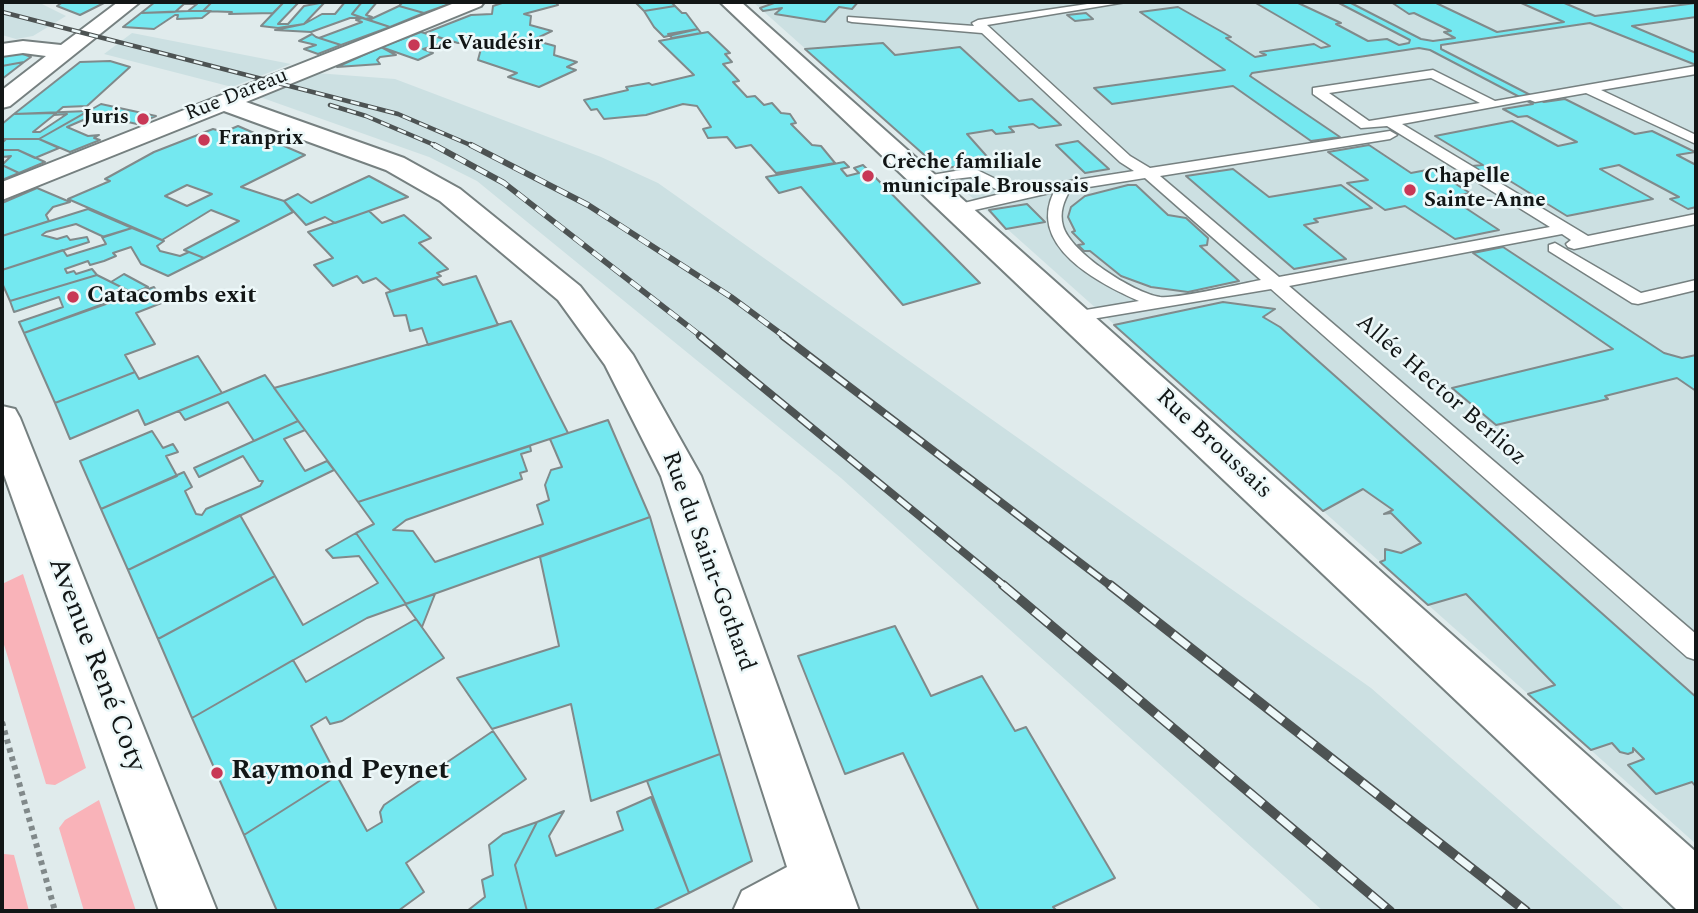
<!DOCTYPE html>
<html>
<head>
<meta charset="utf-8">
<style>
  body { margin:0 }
  #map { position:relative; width:1698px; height:913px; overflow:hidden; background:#e0ebec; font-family:Spectral,serif }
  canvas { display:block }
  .frame { position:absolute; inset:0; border:4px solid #121616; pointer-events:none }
</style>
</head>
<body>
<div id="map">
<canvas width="1698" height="913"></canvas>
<div class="frame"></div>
</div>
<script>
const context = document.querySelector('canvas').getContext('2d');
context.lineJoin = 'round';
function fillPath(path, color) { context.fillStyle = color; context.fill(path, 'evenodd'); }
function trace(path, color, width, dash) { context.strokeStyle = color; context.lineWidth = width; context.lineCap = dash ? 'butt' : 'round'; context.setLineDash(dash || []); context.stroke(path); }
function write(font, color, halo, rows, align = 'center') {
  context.font = font + ' Spectral,serif'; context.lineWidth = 5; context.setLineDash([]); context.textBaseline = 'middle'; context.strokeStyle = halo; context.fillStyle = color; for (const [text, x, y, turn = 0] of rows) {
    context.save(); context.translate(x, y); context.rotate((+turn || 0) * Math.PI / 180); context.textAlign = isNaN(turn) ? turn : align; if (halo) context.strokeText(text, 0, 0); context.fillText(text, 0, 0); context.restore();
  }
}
fillPath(new Path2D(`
  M2 2H38L66 16 33 36 16 39 2 35Z
  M753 2H1696V844Z
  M132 33 291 64 232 87 104 54Z
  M316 73 395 79 601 157 658 183 1371 688 1626 911H1323L841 478 477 181 429 157 257 96Z`), '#cce0e2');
fillPath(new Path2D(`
  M23 574 86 768 55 785 46 784 2 638V584Z
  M99 800 136 911H84L59 828 65 820Z
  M4 854 14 855 29 911H2V856Z`), '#f9b3b9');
const building = new Path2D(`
  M54 2H53H106L80 15 57 6 63 2Z
  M155 2H212L203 11H188L197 4H184L175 12 141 13Z
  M212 2H284L273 13 229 14 232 12 203 11Z
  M284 2H299L278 24H288L304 6 325 2 304 24 278 28 261 26Z
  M345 2H362L352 14 362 18H350L311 32 275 30 304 24 322 14H335Z
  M362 2H377L366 15 372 17 366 19 352 14Z
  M403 2H455L424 13 399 6Z
  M505 2H555L558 5 524 14 531 16 530 25 552 31 533 40 555 46 554 55 577 62 567 67 576 70 539 87 508 77 517 73 478 60 483 41 458 43 425 33 471 15 492 14 493 6Z
  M635 2H671L675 6 644 11Z
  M777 2H858L852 9 839 7 825 22 775 14 782 8 763 11 760 8Z
  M1254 2H1296L1341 23 1336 24 1368 41 1387 39 1399 45 1409 43 1410 40 1337 2H1349L1421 39 1433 41 1455 38 1444 32 1451 31 1414 13 1409 14 1391 2H1434L1497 32 1564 22 1519 2H1562L1595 16 1696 3V17L1632 26 1696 53V65L1590 23 1441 45V49L1544 102 1565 99 1635 134 1652 131 1695 152 1677 155 1696 165V207L1688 209 1670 199 1679 197 1619 165 1600 169 1653 199 1567 216 1510 181 1499 184 1472 166 1483 165 1435 136 1512 121 1558 146 1577 142 1527 116 1518 117 1503 109 1533 104 1430 50 1419 48 1252 73 1250 76 1340 137 1311 141 1233 86 1112 104 1094 88 1225 70 1140 12 1178 7 1231 37 1226 38 1255 57 1266 55 1260 52 1314 44 1321 48 1330 46Z
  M399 6 424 13 390 27 369 20Z
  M675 6 682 13H686L698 29 664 37 654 27 644 11Z
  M188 11H211L202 18 177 19 178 15H175L154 29 123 27 141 13Z
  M1086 13 1093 19 1075 21 1067 15Z
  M362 18 390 27 341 45 319 38 362 22 356 20Z
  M698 29 701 33 672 38 668 34Z
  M421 32 450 41 423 49 433 53 418 60 381 47Z
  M708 32 730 53 725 54 732 62 723 64 739 81 733 82 747 97 755 96 764 105 772 103 781 113 790 114 796 123 791 124 812 145 821 146 835 163 776 173 751 145 736 148 727 137 708 138 703 129 711 127 697 106 683 104 646 115 604 119 597 109 591 110 584 100 628 90 626 87 649 83 652 85 694 75 659 41Z
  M312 34 316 37 341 45 318 54 304 49 316 45 299 41Z
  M883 43 895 55 960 47 1019 101 1032 99 1061 125 1039 128 1033 124 1009 127 1014 132 996 134 992 130 967 134 991 161 940 169 805 49Z
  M381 47 396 55 380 57 377 60 380 64 337 67Z
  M18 52 31 57 24 62 2 66V55Z
  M110 61 130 67 87 106 63 107 56 113 14 114 80 62Z
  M24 62 15 69 2 79V66Z
  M101 104 156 116 137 124 105 117H90L67 127 88 136 99 135 94 138 100 140 70 152 39 139Z
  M88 111 39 139H2V124L14 114ZM67 114 40 132H33L54 115Z
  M238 126 305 155 241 187 284 201 293 212 204 258 184 250 239 221 211 210 162 240 68 199 110 181 105 179 154 152 213 129 224 132ZM187 185 212 194 187 206 165 196Z
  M6 139H39L59 148 35 158 18 150H2V143Z
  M1078 141 1109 169 1085 173 1056 145Z
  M1369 145 1411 173 1432 169 1470 193 1449 197 1499 230 1455 239 1405 206 1385 210 1347 183 1368 180 1328 152Z
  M2 150H18L45 162 19 173 2 165 11 156 2 157Z
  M844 162 849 167 841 169 847 176 859 173 854 168 863 165 980 283 903 305 801 187 779 193 766 177Z
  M2 165 19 173 2 180Z
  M1233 169 1269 197 1341 185 1372 208 1314 219 1318 222 1304 225 1346 259 1294 269 1186 176Z
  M369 176 408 197 335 223 325 217 306 225 284 201 298 194 311 203Z
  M1128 185H1136L1168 215 1186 218 1208 238 1207 245 1200 246 1239 281 1188 292 1151 287 1121 276 1090 251H1084L1078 245 1084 244 1072 232 1075 231 1068 217 1071 207 1085 196Z
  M37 188 70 202 53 207 46 215 49 221 2 236V203Z
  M1027 204 1045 222 1006 229 989 210Z
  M88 209 132 228 104 237 76 224 46 232 42 235 57 239 67 236 70 240 87 237 89 242 2 270V236Z
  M369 211 382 223 404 215 431 238 419 243 448 269 437 273 441 276 391 291 376 278 363 283 357 276 333 286 314 265 333 258 308 232Z
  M132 228 164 241 157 246 160 251 180 256 189 252 204 258 168 276 141 264 131 247 113 253 116 256 104 261 90 265 88 261 65 269 67 273 74 271 76 274 92 269 97 275 10 301 2 283V270L63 250 67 256 106 244 102 237Z
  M1503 247 1664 353 1682 358 1696 355V391L1677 378 1605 396 1608 399 1496 425 1452 388 1613 349 1473 253Z
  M124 274 148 287 133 293 111 282Z
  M97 275 133 293 24 333 19 322 63 307 59 297 14 312 10 301Z
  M476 276 498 325 428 345 422 328 410 331 406 315 394 316 386 293 436 278 443 285Z
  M154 287 164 302 136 313 155 344 125 355 135 372 55 403 24 333Z
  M1223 302 1275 309 1263 317 1280 327 1696 697V787L1692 782 1656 794 1628 765 1644 759 1633 748V752L1628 754 1620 752 1612 743 1591 750 1528 694 1555 685 1466 594 1428 605 1380 562 1385 560V549L1401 553 1421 543 1391 513 1384 514 1393 510 1363 489 1323 511 1114 325Z
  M511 321 568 433 358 502 274 388Z
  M198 356 222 393 145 425 138 410 70 439 55 403 135 372 139 379Z
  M265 375 298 421 254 441 228 402 185 420 179 411Z
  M608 420 650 517 406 604 356 533 374 524 358 502 530 446 531 451 521 454 527 471 520 473 522 479 406 520 393 530 413 531 435 562 543 524 537 505 549 500 545 485 551 470 562 467 550 439Z
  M298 421 305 430 284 439 305 471 327 461 334 470 128 570 101 509 184 472 192 487 185 491 196 514 202 515 206 509 260 486 263 481H259L243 456 199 477 194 468Z
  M152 431 163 448 173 444 178 452 166 456 177 476 101 509 80 461Z
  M240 515 275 576 158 639 128 570Z
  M650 517 720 754 591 801 571 704 492 729 457 678 559 646 540 557Z
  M356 533 406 604 367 618 192 718 158 639 275 576 303 625 378 583 359 556 333 558 326 550Z
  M435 594 422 627 405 604Z
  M416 619 444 658 342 721 330 724 326 717 311 726 337 776 244 835 192 718 293 660 306 682Z
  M895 626 931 696 982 676 1015 731 1026 727 1115 878 1053 907 1057 911H979L903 753 845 774 798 656Z
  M493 731 526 779 406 863 424 892 398 911H277L244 835 337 776 367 831 382 822 380 812 384 805Z
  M720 754 752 861 689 893 647 781Z
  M651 797 689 893 652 911H527L515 865 537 822 564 811 549 836 556 856 623 830 617 812Z
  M537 822 515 865 527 911H467L485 897 482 880 493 875 489 845 503 834Z`);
fillPath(building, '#74e8f0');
trace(building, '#808a8b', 2);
const service = new Path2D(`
  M1101 2H1126L987 25 1130 156 1150 168 1390 131 1397 135 1390 139 1160 176 1279 277 1550 227 1387 126 1361 128 1313 94V88L1433 70 1495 101 1696 66V74L1601 90 1696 135V144L1586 93 1535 102 1530 100 1402 124 1588 236 1696 214V224L1574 249 1568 247 1566 244 1571 240 1562 234 1289 286 1696 634V660L1687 657 1271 289 1074 322 1068 321 1065 317 1068 313 1139 301C1098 283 1027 246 1054 192L957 214 949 209 952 206 1004 193 971 177 920 183V177L973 168 1006 184 1025 188 1134 171 1120 162 982 33 852 22 848 21V17L974 26 972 23 978 20ZM1431 78 1480 103 1369 121 1329 93ZM1145 178 1261 280C1240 284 1177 299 1160 297 1133 293 1070 252 1063 226 1059 212 1064 201 1070 190Z
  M1555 243 1641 293 1696 280V290L1638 304 1632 303 1549 251V245Z`);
const minor = new Path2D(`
  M118 2H140L10 106 2 108V90L46 56 23 53 2 56V44L23 41 61 45Z
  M457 2H484L481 6 246 102 404 158 460 189 580 286 633 355 701 476 859 911H733L742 891 787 867 661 476 605 365 558 300 440 201 386 170 224 111 2 200V182Z
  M720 2H741L1696 852V911L1676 909Z`);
const tertiary = new Path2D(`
  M2 406 15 409 20 418 217 911H159L2 469Z`);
trace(service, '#768080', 3);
trace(minor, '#768080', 4);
trace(tertiary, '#768080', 4);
trace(new Path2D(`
  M2 722 55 911`), '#81898a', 6, [4.5, 4.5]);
fillPath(service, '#fff');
fillPath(minor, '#fff');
fillPath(tertiary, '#fff');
const railFar3 = new Path2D(`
  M2 12 398 114 475 147
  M330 105 366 116 439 147`);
const railFar2 = new Path2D(`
  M434 145 504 183 702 337
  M471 145 588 205 731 297 785 337`);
const railFar1 = new Path2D(`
  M700 336 1006 587
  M783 336 1112 587`);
const rail = new Path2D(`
  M1003 585 1390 911
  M1110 585 1526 911`);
trace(railFar3, '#4d5353', 4.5);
trace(railFar2, '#4d5353', 6);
trace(railFar1, '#4d5353', 8);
trace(rail, '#4d5353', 10);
trace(railFar3, '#edf8f9', 2.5, [9]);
trace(railFar2, '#edf8f9', 4.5, [12]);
trace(railFar1, '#edf8f9', 5, [16]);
trace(rail, '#edf8f9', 7, [20]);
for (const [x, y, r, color] of [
  [414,45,7,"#c83856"],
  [143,119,7,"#c83856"],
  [204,140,7,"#c83856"],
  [868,176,7,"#c83856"],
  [1410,190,7,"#c83856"],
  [73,297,7,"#c83856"],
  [217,773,7,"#c83856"]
]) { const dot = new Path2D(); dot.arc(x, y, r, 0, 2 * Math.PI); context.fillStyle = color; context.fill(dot); trace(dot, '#edf8f9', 2.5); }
write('bold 21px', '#121616', '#edf8f9', [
  ["Le Vaudésir",428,45],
  ["Juris",129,119,"right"],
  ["Franprix",218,140],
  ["Crèche familiale",882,164],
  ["municipale Broussais",882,188],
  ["Chapelle",1424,178],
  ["Sainte-Anne",1424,202]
], 'left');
write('21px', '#121616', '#edf8f9', [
  ["Rue Dareau",237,96,-22]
]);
write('bold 24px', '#121616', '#edf8f9', [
  ["Catacombs exit",87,297]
], 'left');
write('24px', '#121616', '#edf8f9', [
  ["Allée Hector Berlioz",1440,391,41],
  ["Rue Broussais",1213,445,43],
  ["Rue du Saint-Gothard",707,562,70]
]);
write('28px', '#121616', '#edf8f9', [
  ["Avenue René Coty",95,665,69]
]);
write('bold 28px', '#121616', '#edf8f9', [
  ["Raymond Peynet",231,773]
], 'left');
</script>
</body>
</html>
